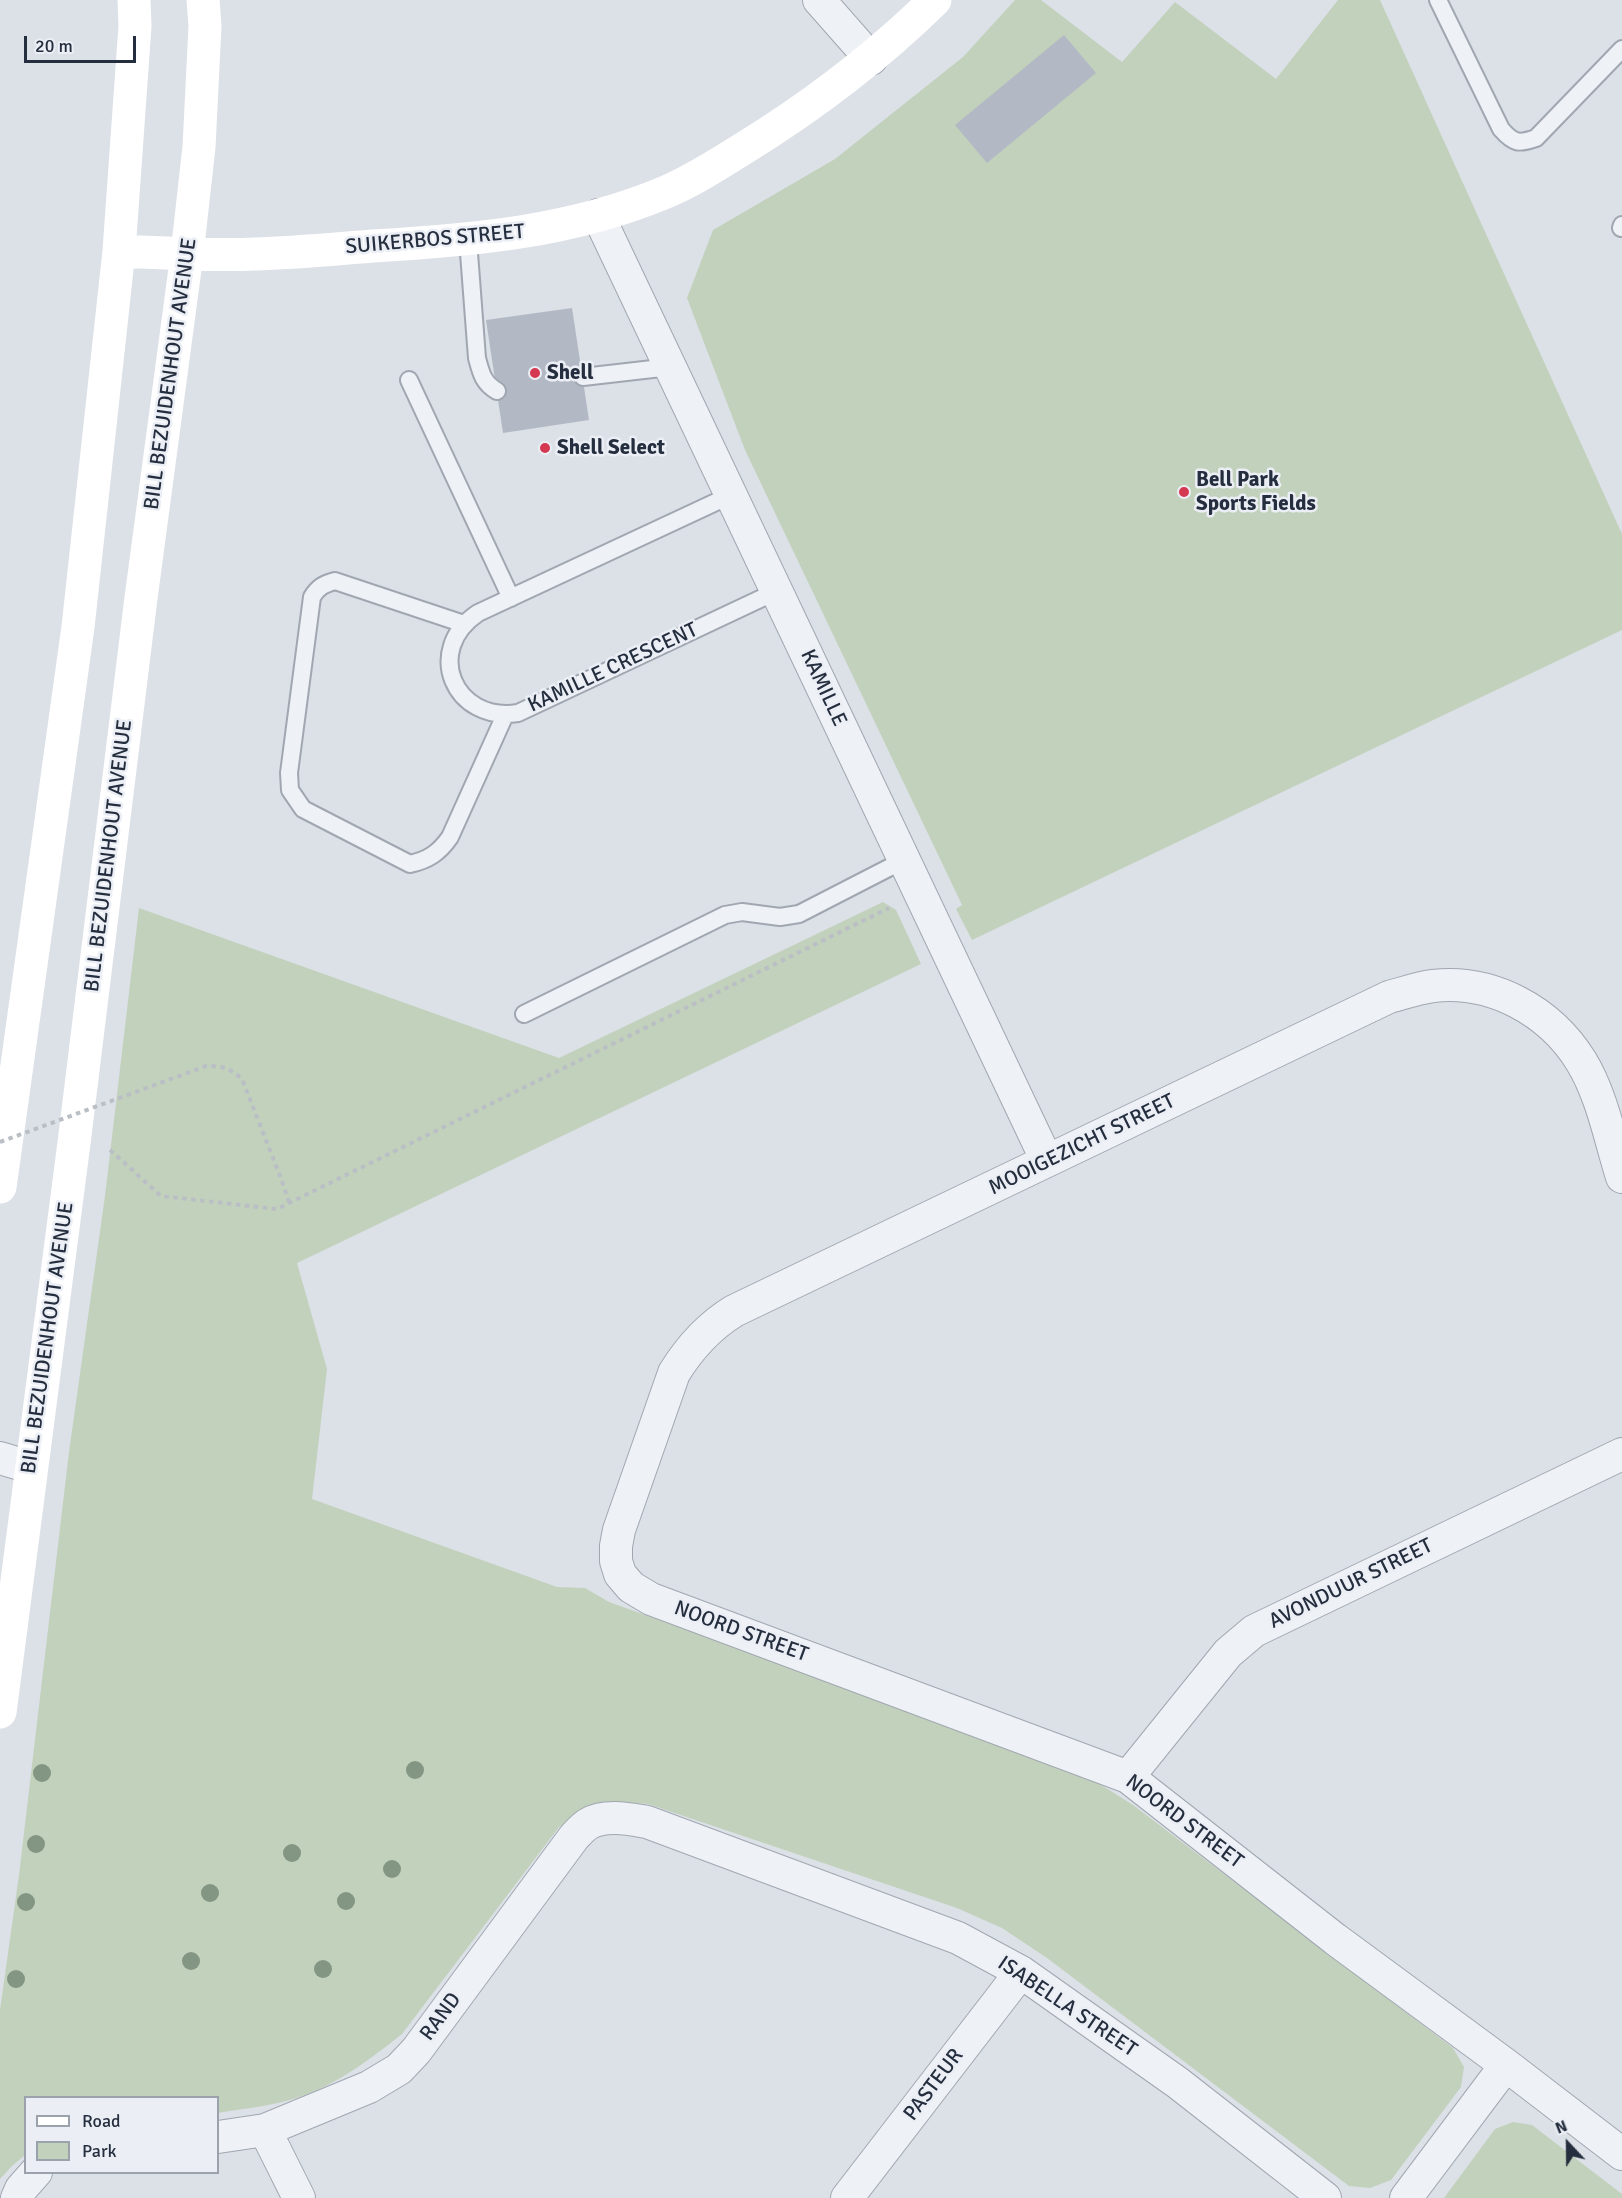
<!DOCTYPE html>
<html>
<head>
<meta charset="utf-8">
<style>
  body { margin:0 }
  #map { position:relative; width:1622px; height:2198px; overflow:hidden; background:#dce0e7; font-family:Signika,sans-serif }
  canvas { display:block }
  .legend { position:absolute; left:24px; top:2096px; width:195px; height:78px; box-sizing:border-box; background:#ebeff5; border:2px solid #9ca2ac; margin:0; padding:8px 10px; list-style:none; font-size:18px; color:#252e3e }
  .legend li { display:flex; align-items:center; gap:12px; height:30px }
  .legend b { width:30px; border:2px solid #9ca2ac }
  .north { position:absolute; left:1538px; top:2114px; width:60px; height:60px; -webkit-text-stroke:4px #ebeff5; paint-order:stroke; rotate:338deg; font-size:16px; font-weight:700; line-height:24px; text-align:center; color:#252e3e }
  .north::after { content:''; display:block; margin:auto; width:21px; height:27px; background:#252e3e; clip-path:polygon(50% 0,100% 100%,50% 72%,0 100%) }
  .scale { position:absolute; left:24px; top:36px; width:112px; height:27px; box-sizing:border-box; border:3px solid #252e3e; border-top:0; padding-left:8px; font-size:18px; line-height:21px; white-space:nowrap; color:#252e3e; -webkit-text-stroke:4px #ebeff5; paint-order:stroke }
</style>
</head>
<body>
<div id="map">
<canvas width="1622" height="2198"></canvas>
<ul class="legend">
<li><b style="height:8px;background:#fff"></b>Road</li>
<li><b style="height:16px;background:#c2d1bc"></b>Park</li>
</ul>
<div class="north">N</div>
<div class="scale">20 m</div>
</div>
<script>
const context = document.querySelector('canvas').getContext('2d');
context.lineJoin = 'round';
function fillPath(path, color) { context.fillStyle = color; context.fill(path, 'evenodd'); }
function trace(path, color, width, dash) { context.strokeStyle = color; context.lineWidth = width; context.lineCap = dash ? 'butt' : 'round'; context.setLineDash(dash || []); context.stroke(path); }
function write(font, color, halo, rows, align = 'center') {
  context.font = font + ' Signika,sans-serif'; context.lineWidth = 5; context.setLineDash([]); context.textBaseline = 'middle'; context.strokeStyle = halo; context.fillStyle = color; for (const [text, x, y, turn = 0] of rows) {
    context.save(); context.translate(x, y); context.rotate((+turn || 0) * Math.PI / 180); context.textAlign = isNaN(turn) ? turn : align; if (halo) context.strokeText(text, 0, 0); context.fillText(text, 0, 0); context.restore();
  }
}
fillPath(new Path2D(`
  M1015 0H1041L1122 62 1175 2 1276 79 1338 0H1380L1622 534V630L972 940 956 909 962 905 745 450 687 298 713 230 835 159 963 57Z
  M883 902 896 910 921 964 297 1263 327 1369 312 1499 557 1587 585 1588 609 1602 1079 1771 1133 1805 1453 2048 1464 2067 1461 2087 1391 2180 1370 2188 1349 2186 1047 1958 1002 1928 957 1908 648 1804C611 1800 589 1807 559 1827L402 2034C368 2061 330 2090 286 2101 264 2107 240 2109 218 2113V2098H26L25 2155 12 2166 0 2179V2010L19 1875 69 1452 105 1196 139 908 559 1058Z
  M1513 2122 1532 2125 1622 2194V2198H1444L1495 2129Z`), '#c2d1bc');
fillPath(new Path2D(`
  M1064 35 1096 73 987 163 955 125Z
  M572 308 589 420 503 433 486 320Z`), '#b3b9c4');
const lane = new Path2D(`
  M1438 0 1501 129C1514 144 1519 144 1536 138L1622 49
  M1621 228 1622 225
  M468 240 477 358C481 373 483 383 497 391
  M583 377 670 367
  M409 380 511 598
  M731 495 478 613C423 650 454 723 518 713L777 591
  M464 624 335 581C324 584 318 587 312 597L289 773 290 790 303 809 410 864C428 860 439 853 450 837L505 715
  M524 1014 725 915 742 912 780 917 799 914 904 860`);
const street = new Path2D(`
  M819 0 871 59
  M598 215 1047 1161
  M1622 1177C1610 1139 1602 1095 1581 1061 1550 1011 1492 979 1433 986 1418 988 1404 993 1389 997L734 1311C708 1327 690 1347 674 1373L619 1530 616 1546V1561L620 1574 631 1587 651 1599 1128 1777 1335 1939 1506 2065 1622 2154
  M0 1458 30 1467
  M1128 1777 1228 1653 1254 1631 1622 1454
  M265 2130 299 2198
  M218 2137 265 2130 369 2087 399 2069 416 2051 574 1837C578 1833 583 1827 588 1824 605 1814 629 1819 647 1822L958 1938 1021 1972 1178 2083 1325 2198
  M17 2198 21 2189 36 2172
  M847 2198 1021 1972
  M1406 2198 1506 2065`);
trace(lane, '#a1a7b1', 20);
trace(street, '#a1a7b1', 34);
trace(new Path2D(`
  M110 1150 161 1196 277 1209 889 908
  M282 1181 289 1202`), '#babec5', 4, [4.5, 4.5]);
trace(lane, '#eef1f5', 16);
trace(street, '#eef1f5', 32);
trace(new Path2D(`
  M119 251C164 253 210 256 255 254 294 253 334 249 373 246 474 240 571 232 666 192 692 181 717 165 741 150 811 107 877 57 935 0
  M0 1187 78 627 119 251 135 26 134 0
  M0 1712 74 1143 141 598 187 254 199 147 205 26 203 0`), '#fff', 33);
trace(new Path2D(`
  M0 1142 206 1066C223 1066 230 1068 242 1079L282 1181`), '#babec5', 4, [4.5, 4.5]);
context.fillStyle = '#839683';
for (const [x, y] of [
  [415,1770],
  [42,1773],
  [36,1844],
  [292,1853],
  [392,1869],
  [210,1893],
  [346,1901],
  [26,1902],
  [191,1961],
  [323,1969],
  [16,1979]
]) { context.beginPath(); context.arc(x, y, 9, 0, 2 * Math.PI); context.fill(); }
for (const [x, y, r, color] of [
  [535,373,6,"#d53851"],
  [545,448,6,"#d53851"],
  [1184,492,6,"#d53851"]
]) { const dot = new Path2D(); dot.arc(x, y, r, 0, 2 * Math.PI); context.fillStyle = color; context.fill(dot); trace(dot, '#ebeff5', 2); }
write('21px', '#252e3e', '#ebeff5', [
  ["SUIKERBOS STREET",435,240,-5],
  ["BILL BEZUIDENHOUT AVENUE",171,374,-82],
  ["KAMILLE CRESCENT",613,668,-25],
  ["KAMILLE",823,688,65],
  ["BILL BEZUIDENHOUT AVENUE",109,856,-83],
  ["MOOIGEZICHT STREET",1082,1145,-26],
  ["BILL BEZUIDENHOUT AVENUE",48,1338,-82],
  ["AVONDUUR STREET",1351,1584,-26],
  ["NOORD STREET",741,1632,20],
  ["NOORD STREET",1184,1822,37],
  ["ISABELLA STREET",1067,2007,34],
  ["RAND",441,2017,-54],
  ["PASTEUR",934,2085,-53]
]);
write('bold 21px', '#252e3e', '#ebeff5', [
  ["Shell",547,373],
  ["Shell Select",557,448],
  ["Bell Park",1196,480],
  ["Sports Fields",1196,504]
], 'left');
</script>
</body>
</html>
